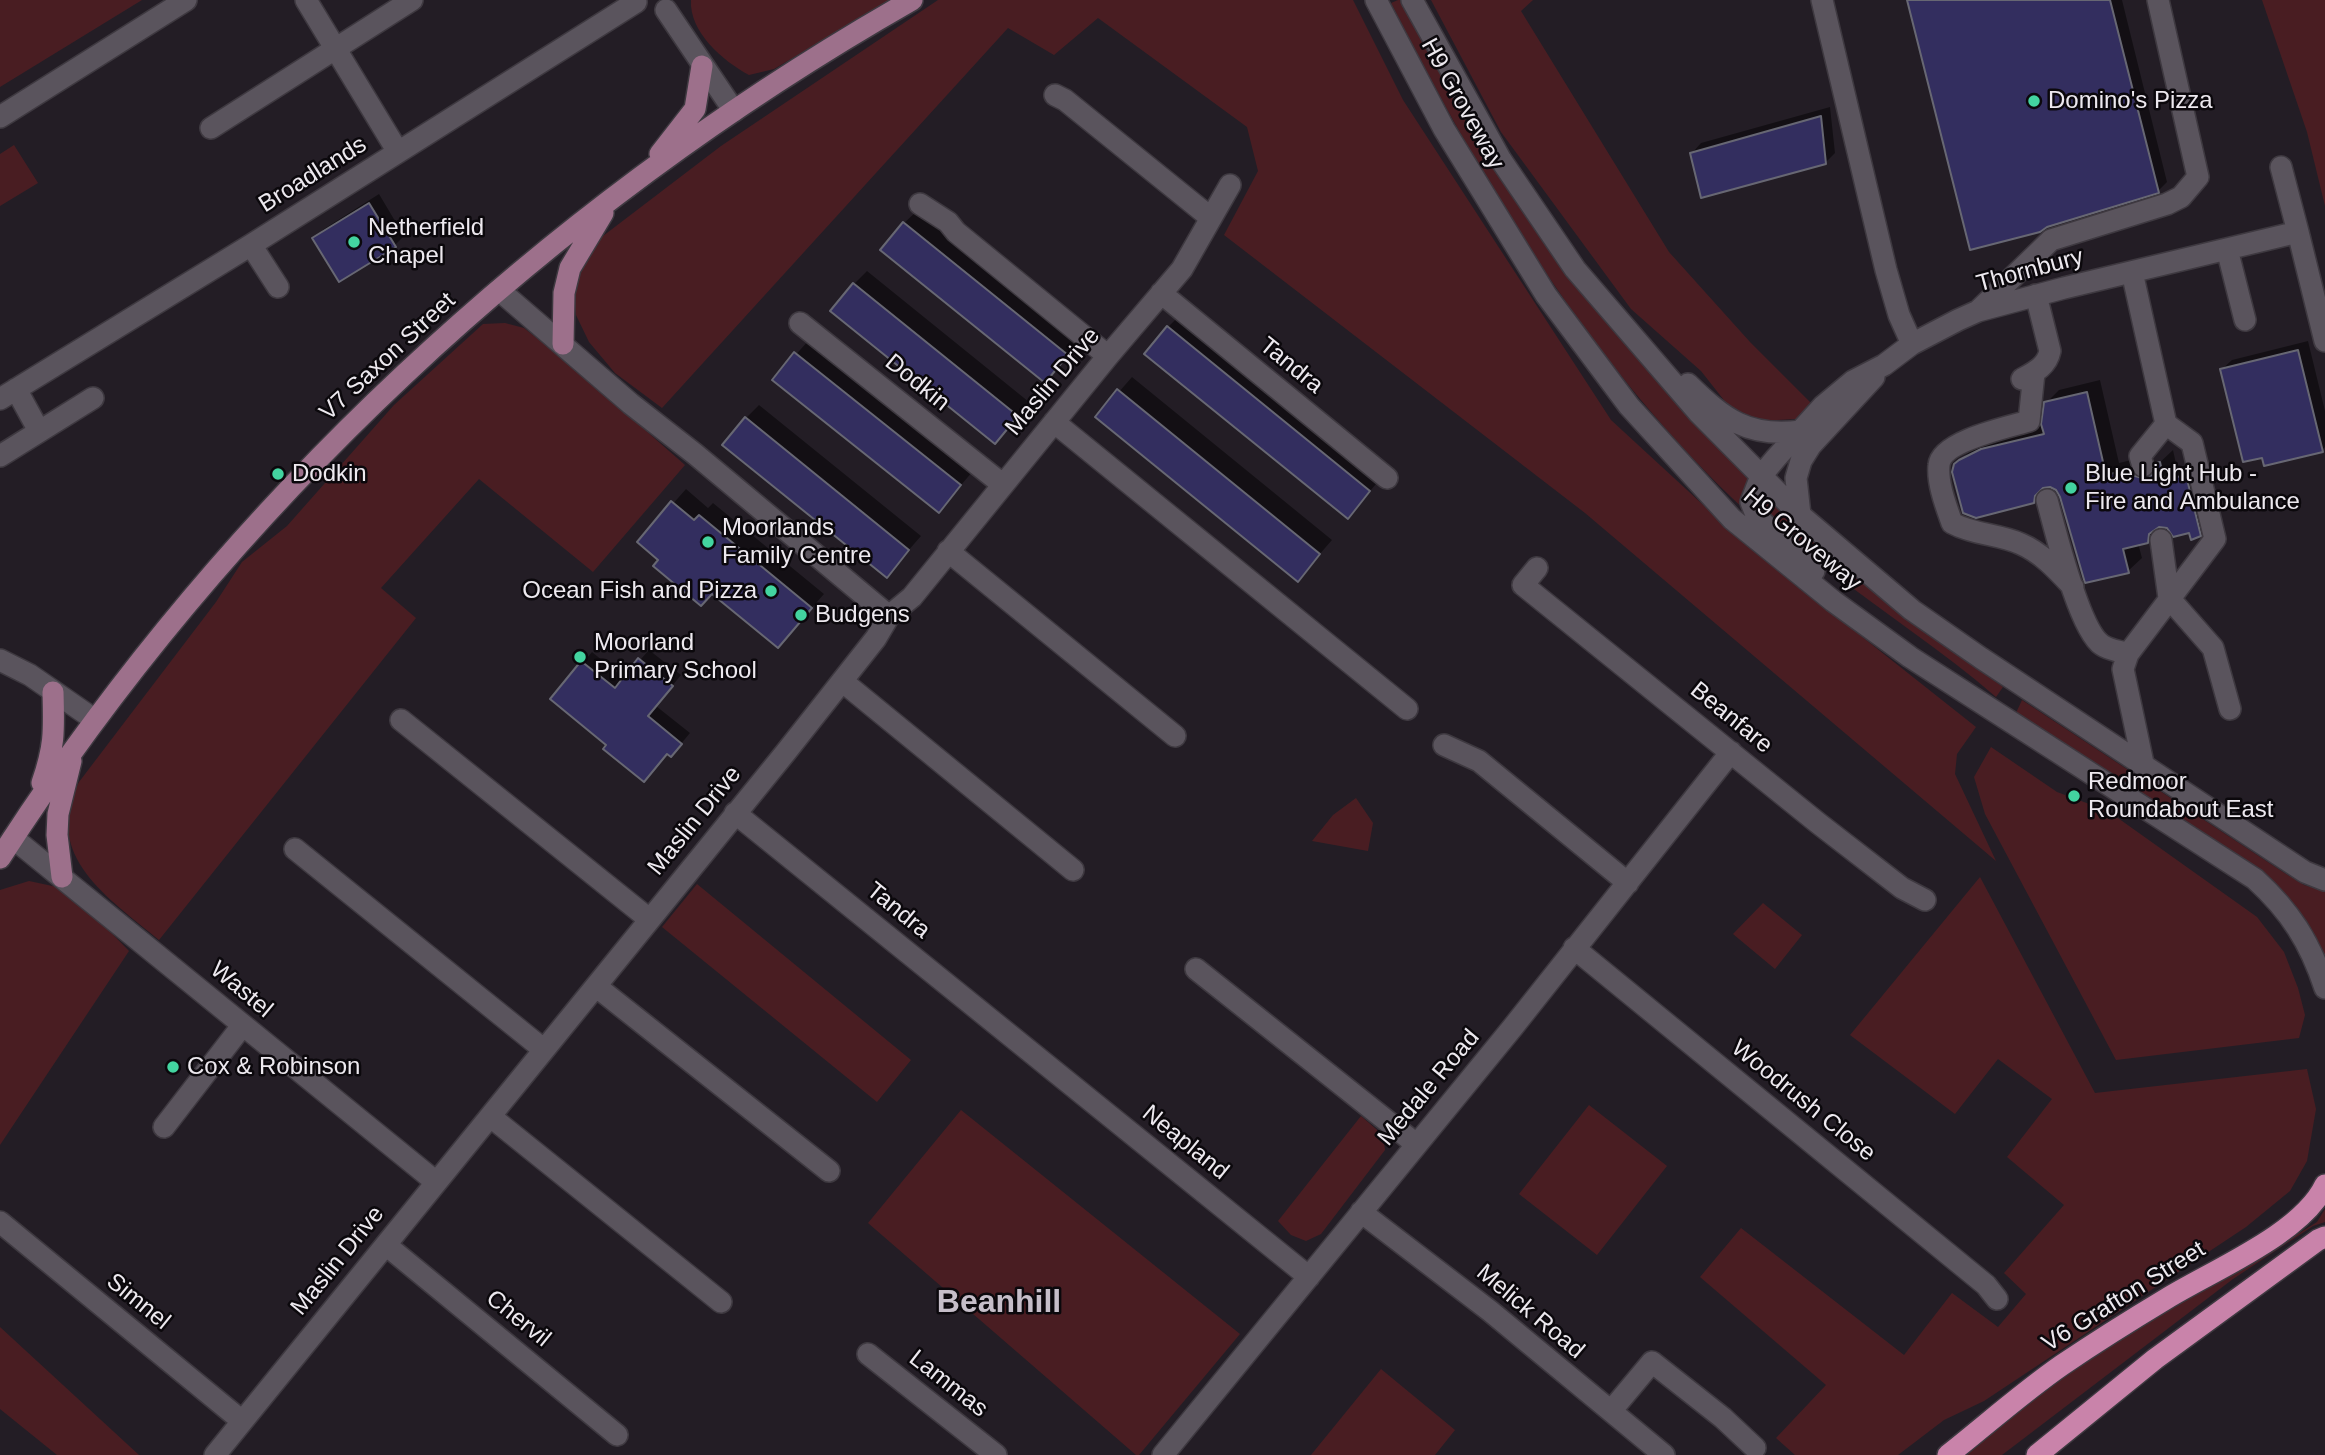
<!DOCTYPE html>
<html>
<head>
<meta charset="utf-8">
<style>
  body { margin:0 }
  canvas { display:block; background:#231d25 }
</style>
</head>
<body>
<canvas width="2325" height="1455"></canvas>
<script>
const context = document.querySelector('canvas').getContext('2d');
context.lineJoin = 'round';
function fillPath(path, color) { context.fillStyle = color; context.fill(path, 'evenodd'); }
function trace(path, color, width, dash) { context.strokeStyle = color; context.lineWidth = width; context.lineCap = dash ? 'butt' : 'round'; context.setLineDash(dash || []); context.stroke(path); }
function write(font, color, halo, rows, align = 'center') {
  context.font = font + ' Helvetica,sans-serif'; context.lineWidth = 5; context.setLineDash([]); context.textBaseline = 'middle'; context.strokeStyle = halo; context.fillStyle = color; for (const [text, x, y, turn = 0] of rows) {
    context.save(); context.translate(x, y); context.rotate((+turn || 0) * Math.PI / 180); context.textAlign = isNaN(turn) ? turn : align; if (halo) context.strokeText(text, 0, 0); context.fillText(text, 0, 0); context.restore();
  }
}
fillPath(new Path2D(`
  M0 0H142L0 87Z
  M691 0H891L774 69 749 75C723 61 689 32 691 0Z
  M938 0H1353L1403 100 1611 420 1750 548 1976 727 1957 754 1955 774 1996 861 1585 513 1224 235 1258 171 1247 127 1098 18 1054 55 1008 28 662 408 615 373 589 342 576 315 573 295 579 267 603 236 721 146Z
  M1398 0H1401L1444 81 1513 194 1587 298 1662 387 1749 480 1746 511C1593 369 1485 188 1391 3Z
  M1431 0H1533L1521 11 1669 252 1750 342 1813 405 1796 419 1758 421 1727 404 1701 371 1631 309 1501 132Z
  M2262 0H2325V206L2307 132Z
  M14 145 38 183 0 206V154Z
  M505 323 524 328 571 365 685 465 593 572 479 479 381 588 416 618 159 940C109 898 41 856 79 782L216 602 242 562 287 526 394 405 483 324Z
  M1770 499C1843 567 1920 630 2003 687L1996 697C1943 651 1884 613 1829 570 1805 551 1778 534 1764 507Z
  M2022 700 2283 872 2304 885 2325 891V959L2310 933 2016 713Z
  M1991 747 2057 792 2108 811 2257 917 2284 952 2298 988 2305 1015 2299 1038 2116 1060 1985 814 1974 777Z
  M1356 798 1373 823 1368 851 1312 841 1333 815Z
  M1980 877 2095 1093 2307 1069 2316 1109 2307 1161 2290 1191 2246 1227 1984 1401 1944 1420 1898 1455H1795L1776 1438 1826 1385 1700 1277 1741 1228 1904 1355 1952 1293 1998 1327 2026 1294 2004 1273 2064 1205 2007 1157 2052 1099 1998 1059 1955 1114 1850 1035Z
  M29 881 57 887 81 902 129 951 0 1145V890Z
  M697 884 911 1060 877 1102 662 927Z
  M1763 903 1802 935 1775 969 1733 934Z
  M1589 1105 1667 1166 1597 1255 1519 1194Z
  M961 1110 1240 1334 1139 1455H1136L868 1223Z
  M1361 1116 1383 1135 1385 1150 1321 1234 1306 1241 1291 1235 1278 1221Z
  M2325 1209V1222L2313 1226 2233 1279 2002 1455H1962L2078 1363 2216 1275 2253 1262 2317 1222Z
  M0 1327 139 1455H57L0 1409Z
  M1381 1369 1455 1430 1435 1455H1311Z`), '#491d22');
fillPath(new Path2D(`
  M1909 0H2122L2167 182 2158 191 2046 226Z
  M1830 107 1835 153 1825 163 1692 153 1701 143Z
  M379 194 404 236 395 245 314 238 324 229Z
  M918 210 1080 341 1045 381 904 223Z
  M867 271 1029 402 995 442 854 284Z
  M1181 314 1382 477 1348 517 1168 327Z
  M809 340 973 471 939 511 774 379Z
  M2308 341 2325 411V447L2322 450 2222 369 2232 360Z
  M1132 377 1332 540 1298 579 1097 417Z
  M2100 380 2119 463 2144 457 2148 463 2157 465 2173 450 2177 468 2199 462 2213 521 2200 535 2191 531 2161 526 2147 541 2138 543 2142 558 2128 571 2057 489 2047 486 2033 501 1960 461 1974 447 1996 436 2043 425 2046 403 2059 390Z
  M759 405 921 536 887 575 746 418Z
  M686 489 708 508 713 503 824 594 778 646 713 592 660 559 639 542Z
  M649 650 681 675 656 706 690 733 680 745 668 752 609 745 552 699 592 652 624 678Z`), '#0007');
const building = new Path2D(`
  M1907 0H2110L2159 193 2047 227 2040 232 1970 250Z
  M1821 116 1826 164 1701 198 1690 153Z
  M369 203 396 247 339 282 312 238Z
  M903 222 1068 355 1045 383 880 250Z
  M853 283 1018 416 995 444 830 311Z
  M1167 326 1370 491 1348 519 1144 354Z
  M2298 350 2323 452 2264 466 2262 458 2243 462 2220 369Z
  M794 352 961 485 939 513 772 380Z
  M1117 389 1320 554 1298 582 1095 417Z
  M2087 392 2106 475 2130 469 2135 476 2146 479 2153 474 2156 463 2160 462 2164 480 2186 475 2201 536 2191 540 2189 533 2173 537 2167 528 2159 527 2149 534 2148 543 2123 549 2129 573 2085 583 2060 497 2056 490 2050 487 2043 488 2035 496 2034 503 1976 518 1963 513 1952 472 1954 464 1959 460 1981 449 2044 434 2041 424 2044 402Z
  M745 417 909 550 887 578 722 445Z
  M671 501 694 520 699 515 812 608 778 648 712 594 701 606 653 566 658 560 637 542Z
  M638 658 673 686 648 716 682 744 671 757 667 754 644 782 603 749 606 745 550 699 581 661 615 688Z`);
fillPath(building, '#332e5f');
trace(building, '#676773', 2);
const minor = new Path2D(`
  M306 0 398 152
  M1376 0 1444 129 1546 295 1629 406 1732 519 1833 601 1910 657 2255 879C2290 911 2310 942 2325 988
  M1412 0 1501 160 1575 269 1698 412 1800 515 1912 610 1981 658 2305 872 2325 880
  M1822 0 1886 270 1899 315 1912 344
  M666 10 734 111
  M1055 95 1065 100 1211 218
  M0 117 186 0
  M211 128 412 0
  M920 204 948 222 956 232 1108 356
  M2298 232 2325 341
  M251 245 278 287
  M2227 249 2245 320
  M2132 272 2166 424 2192 443 2215 539 2128 654 2123 669 2144 768
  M499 290 631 404 695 454 889 616
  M1161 293 1387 478
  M1979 310 2051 240 2167 204 2181 197 2198 177 2158 0
  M800 323 1002 484
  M2034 373 2029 421C2009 427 1941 441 1939 465 1937 483 1946 506 1952 523 1974 535 1999 534 2021 544 2042 553 2058 571 2073 587
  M2022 379C2035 372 2047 366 2050 351L2036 295
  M1688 384C1724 419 1748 438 1801 431
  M16 389 39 431
  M0 399 251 245 636 2
  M1054 422 1407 709
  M0 456 93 398
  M2143 466 2140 456 2166 424
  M2047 500C2055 529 2079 630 2102 645 2109 650 2120 651 2128 654
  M1800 515 1796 478 1801 461 1811 445 1874 377
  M2161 540 2169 598 2213 648 2230 709
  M948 551 1175 736
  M1537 568 1523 585 1818 823 1902 888 1925 900
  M1814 571 1757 517 1751 502 1761 476 1776 458 1823 406 1853 381 1884 365 1912 344 1958 320 1978 311 2064 288 2298 232 2281 167
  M0 660 30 675 95 720
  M842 681 1073 870
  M401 720 649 919
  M1444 745 1479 761 1628 883
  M735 813 1309 1277
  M13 838 436 1182
  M295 849 543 1049
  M1574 948 1986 1285 1997 1299
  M1196 969 1416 1144
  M597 987 829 1171
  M491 1117 721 1302
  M164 1127 242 1026
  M1361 1212 1490 1311 1664 1455
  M0 1222 242 1421
  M386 1245 617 1435
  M868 1354 996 1455
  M1611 1411 1652 1362 1723 1418 1755 1448
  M215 1455 786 752 876 638 889 616 912 597 1108 356 1182 269 1230 185
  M1163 1455 1513 1027 1731 752`);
const major = new Path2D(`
  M660 154 695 109 702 66
  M563 344 564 293 570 268 603 213
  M42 783C55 745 54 731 53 692
  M0 858C228 504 547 208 912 0
  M62 877 57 835 58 814 71 761`);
const highway = new Path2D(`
  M1948 1455C1986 1425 2023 1392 2062 1365 2096 1342 2131 1320 2166 1299 2213 1270 2302 1234 2325 1185
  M2037 1455 2155 1359 2318 1240 2325 1237`);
trace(minor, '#3e3940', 24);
trace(major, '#3e3940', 24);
trace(highway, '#3e3940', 24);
trace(minor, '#5a545d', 21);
trace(major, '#9d708b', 21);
trace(highway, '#c983aa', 21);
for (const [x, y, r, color] of [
  [2034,101,7,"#43d4a0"],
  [354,242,7,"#43d4a0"],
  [278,474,7,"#43d4a0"],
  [2071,488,7,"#43d4a0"],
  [708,542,7,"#43d4a0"],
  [771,591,7,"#43d4a0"],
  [801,615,7,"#43d4a0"],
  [580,657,7,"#43d4a0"],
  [2074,796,7,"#43d4a0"],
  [173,1067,7,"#43d4a0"]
]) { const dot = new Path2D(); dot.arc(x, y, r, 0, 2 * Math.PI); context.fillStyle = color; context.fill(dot); trace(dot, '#0b080c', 2.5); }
write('24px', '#ede9ef', '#0b080c', [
  ["Domino's Pizza",2048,101],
  ["Netherfield",368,228],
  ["Chapel",368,256],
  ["Dodkin",292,474],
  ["Blue Light Hub -",2085,474],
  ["Fire and Ambulance",2085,502],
  ["Moorlands",722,528],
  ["Family Centre",722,556],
  ["Ocean Fish and Pizza",757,591,"right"],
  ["Budgens",815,615],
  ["Moorland",594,643],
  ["Primary School",594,671],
  ["Redmoor",2088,782],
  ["Roundabout East",2088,810],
  ["Cox & Robinson",187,1067]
], 'left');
write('24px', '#ede9ef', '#0b080c', [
  ["H9 Groveway",1462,104,61],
  ["Broadlands",313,175,-32],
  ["Thornbury",2030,271,-15],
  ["V7 Saxon Street",388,357,-43],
  ["Tandra",1291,366,39],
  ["Maslin Drive",1053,382,-50],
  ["Dodkin",917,383,39],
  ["H9 Groveway",1802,540,40],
  ["Beanfare",1731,718,39],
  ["Maslin Drive",695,821,-51],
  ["Tandra",898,911,39],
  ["Wastel",241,990,40],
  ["Medale Road",1429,1088,-50],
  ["Woodrush Close",1803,1101,39],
  ["Neapland",1185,1143,39],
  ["Maslin Drive",338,1261,-51],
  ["V6 Grafton Street",2124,1297,-32],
  ["Simnel",138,1302,39],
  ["Melick Road",1530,1312,40],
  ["Chervil",518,1319,39],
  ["Lammas",948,1384,38]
]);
write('bold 32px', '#c6bec9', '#0b080c', [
  ["Beanhill",999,1303]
]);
</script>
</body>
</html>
